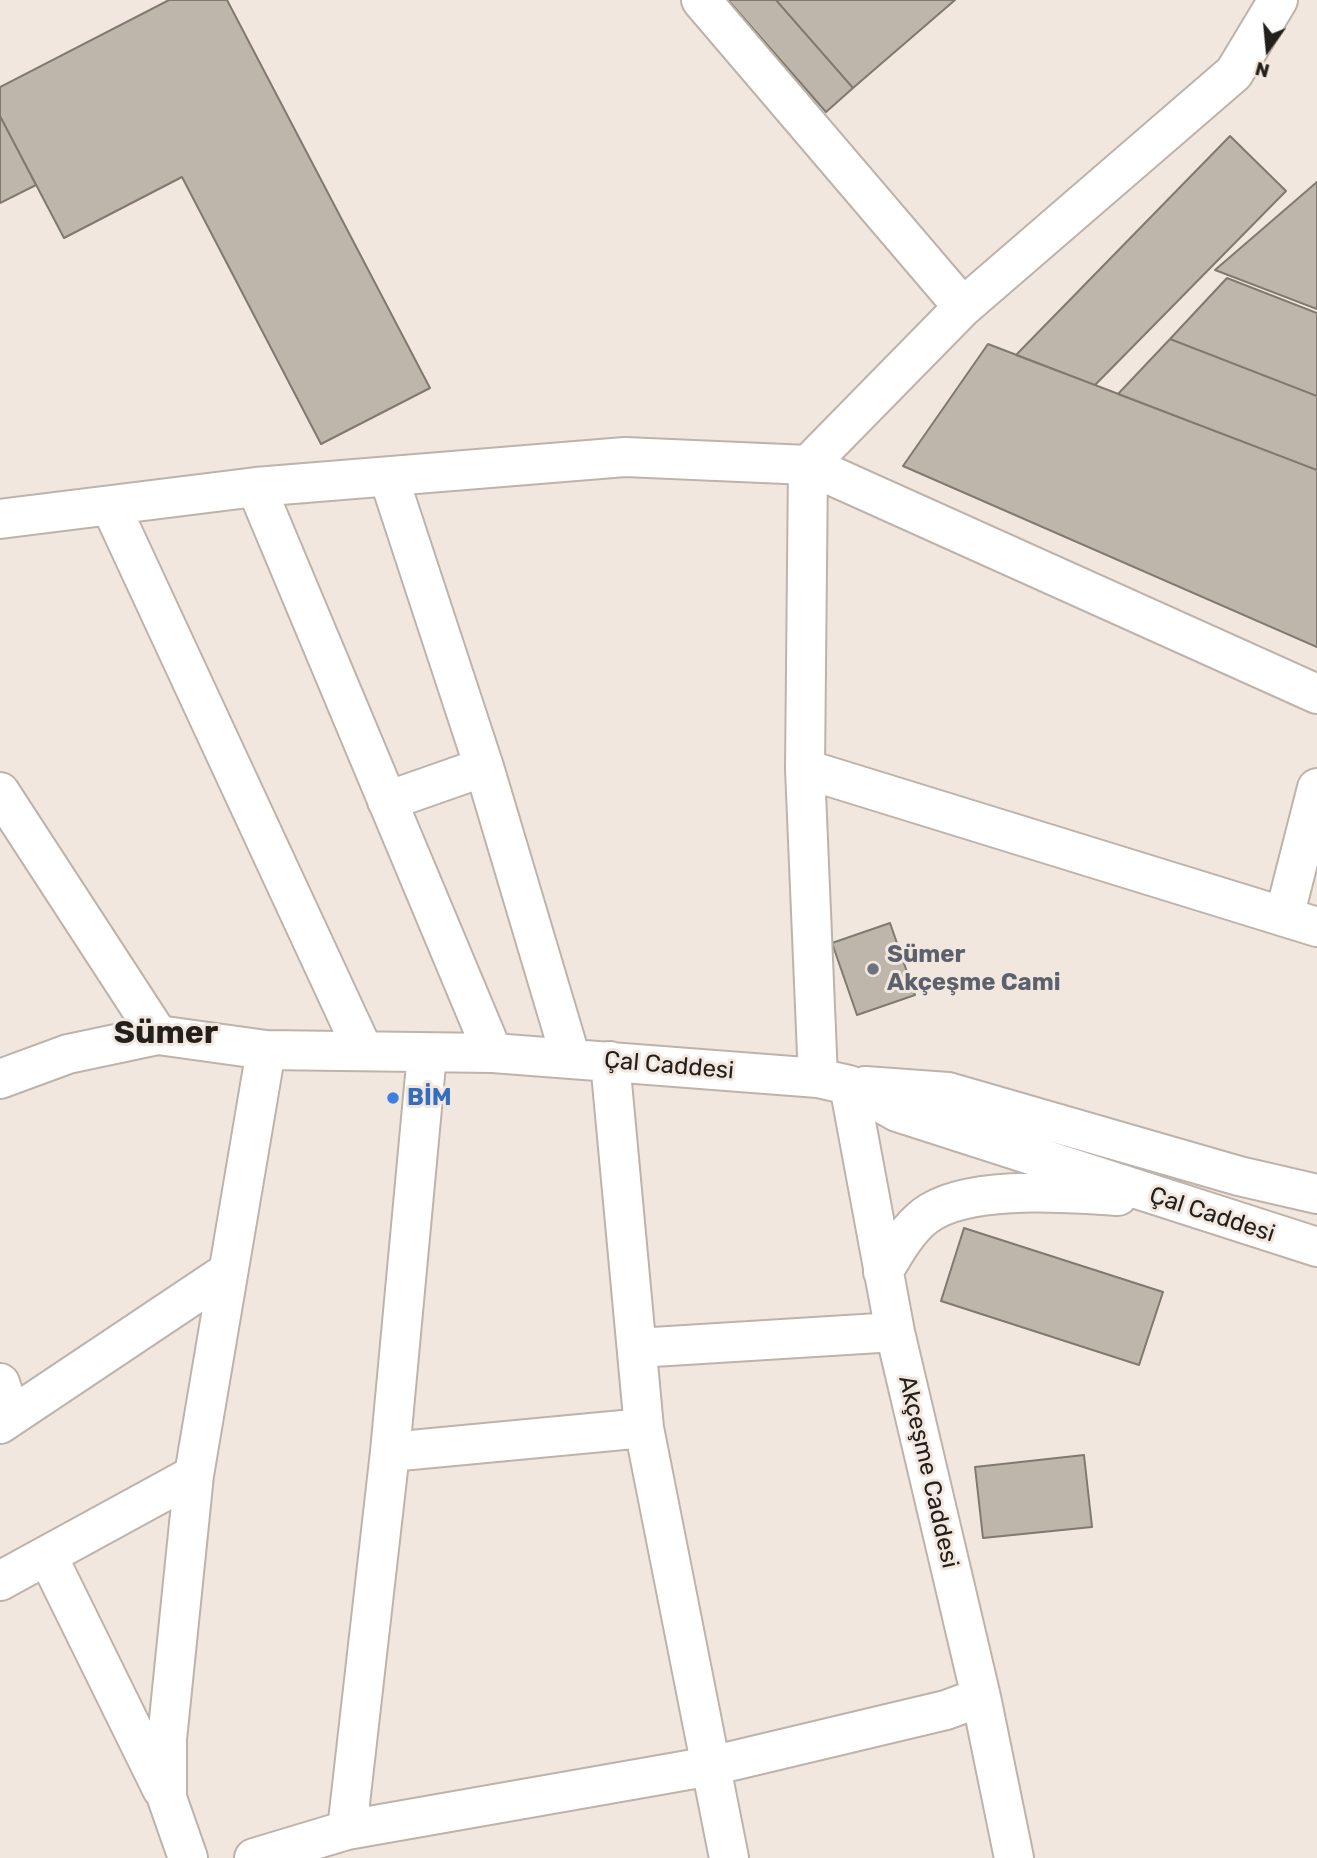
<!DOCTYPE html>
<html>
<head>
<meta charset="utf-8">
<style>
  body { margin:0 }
  #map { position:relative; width:1317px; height:1858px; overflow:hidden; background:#f2e7de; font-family:Rubik,sans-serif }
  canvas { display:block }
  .north { position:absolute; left:1233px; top:14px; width:70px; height:70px; -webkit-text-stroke:5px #f2e7de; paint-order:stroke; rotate:195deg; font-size:19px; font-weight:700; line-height:28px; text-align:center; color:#23201c }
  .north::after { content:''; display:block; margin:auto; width:24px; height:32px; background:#23201c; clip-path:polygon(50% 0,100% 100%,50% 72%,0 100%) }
</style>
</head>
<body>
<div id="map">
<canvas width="1317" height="1858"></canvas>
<div class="north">N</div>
</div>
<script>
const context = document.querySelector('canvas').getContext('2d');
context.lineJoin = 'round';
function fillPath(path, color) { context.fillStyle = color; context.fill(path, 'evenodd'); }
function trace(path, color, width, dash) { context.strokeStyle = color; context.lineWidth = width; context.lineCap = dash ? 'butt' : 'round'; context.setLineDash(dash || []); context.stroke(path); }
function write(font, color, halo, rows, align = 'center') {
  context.font = font + ' Rubik,sans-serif'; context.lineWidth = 6; context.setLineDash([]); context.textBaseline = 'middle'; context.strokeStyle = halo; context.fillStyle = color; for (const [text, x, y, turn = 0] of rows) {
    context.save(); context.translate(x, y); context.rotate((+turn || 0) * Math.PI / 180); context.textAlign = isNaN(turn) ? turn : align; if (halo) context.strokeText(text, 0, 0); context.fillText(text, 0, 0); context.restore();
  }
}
const building = new Path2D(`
  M169 0H227L430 388 321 444 182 177 64 238 0 116V87Z
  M728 0H776L853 88 826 112Z
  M776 0H955L853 88Z
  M0 116 36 185 0 203Z
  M1230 136 1286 191 1095 385 1016 355Z
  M1317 182V309L1215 270Z
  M1227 278 1317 313V396L1170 339Z
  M1170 339 1317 396V470L1118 394Z
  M988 344 1317 470V647L903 466Z
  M890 923 915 995 857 1015 832 943Z
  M964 1228 1163 1292 1139 1365 941 1301Z
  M1084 1455 1092 1527 983 1538 975 1467Z`);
fillPath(building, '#beb6ab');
trace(building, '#80796f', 2);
const minor = new Path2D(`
  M701 0 963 307
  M389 478 484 767 571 1059
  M256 487 493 1053
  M111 507 363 1050
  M0 519 256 487 625 457 808 465 1317 694
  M805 769 1317 927
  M0 792 158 1035
  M387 801 484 767
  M1284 917 1317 788
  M610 1061 644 1428 729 1858
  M818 1078 805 769 808 465 963 307 1234 73 1278 0
  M0 1079 68 1054 158 1035 266 1050 493 1053 818 1078 849 1085 897 1112 1317 1247
  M849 1085 895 1332 981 1697 1014 1858
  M865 1086 948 1092 1239 1176 1317 1194
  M883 1272C895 1252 907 1230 925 1216 967 1184 1068 1193 1118 1196
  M637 1348 895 1332
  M0 1383 11 1416
  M0 1424 226 1273
  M390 1452 644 1428
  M47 1555 162 1789
  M0 1581 194 1475
  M347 1830 390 1452 427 1054
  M188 1858 167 1798V1739L194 1475 266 1050
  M254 1858 347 1830 711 1766 946 1710 981 1697`);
trace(minor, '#bdb3aa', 42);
trace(minor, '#fff', 38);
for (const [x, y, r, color] of [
  [873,969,7,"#6b7280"],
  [393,1098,7,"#3f7fe0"]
]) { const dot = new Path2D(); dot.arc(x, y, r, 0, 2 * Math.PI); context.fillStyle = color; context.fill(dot); trace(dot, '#f2e7de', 2.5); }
write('bold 24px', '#5b616d', '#f2e7de', [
  ["Sümer",887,955],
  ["Akçeşme Cami",887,983]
], 'left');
write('24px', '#23201c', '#f2e7de', [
  ["Çal Caddesi",669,1066,5],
  ["Çal Caddesi",1212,1215,18],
  ["Akçeşme Caddesi",928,1472,77]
]);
write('bold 24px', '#366cbe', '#f2e7de', [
  ["BİM",407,1098]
], 'left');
write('bold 32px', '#23201c', '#f2e7de', [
  ["Sümer",166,1034]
]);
</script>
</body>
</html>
